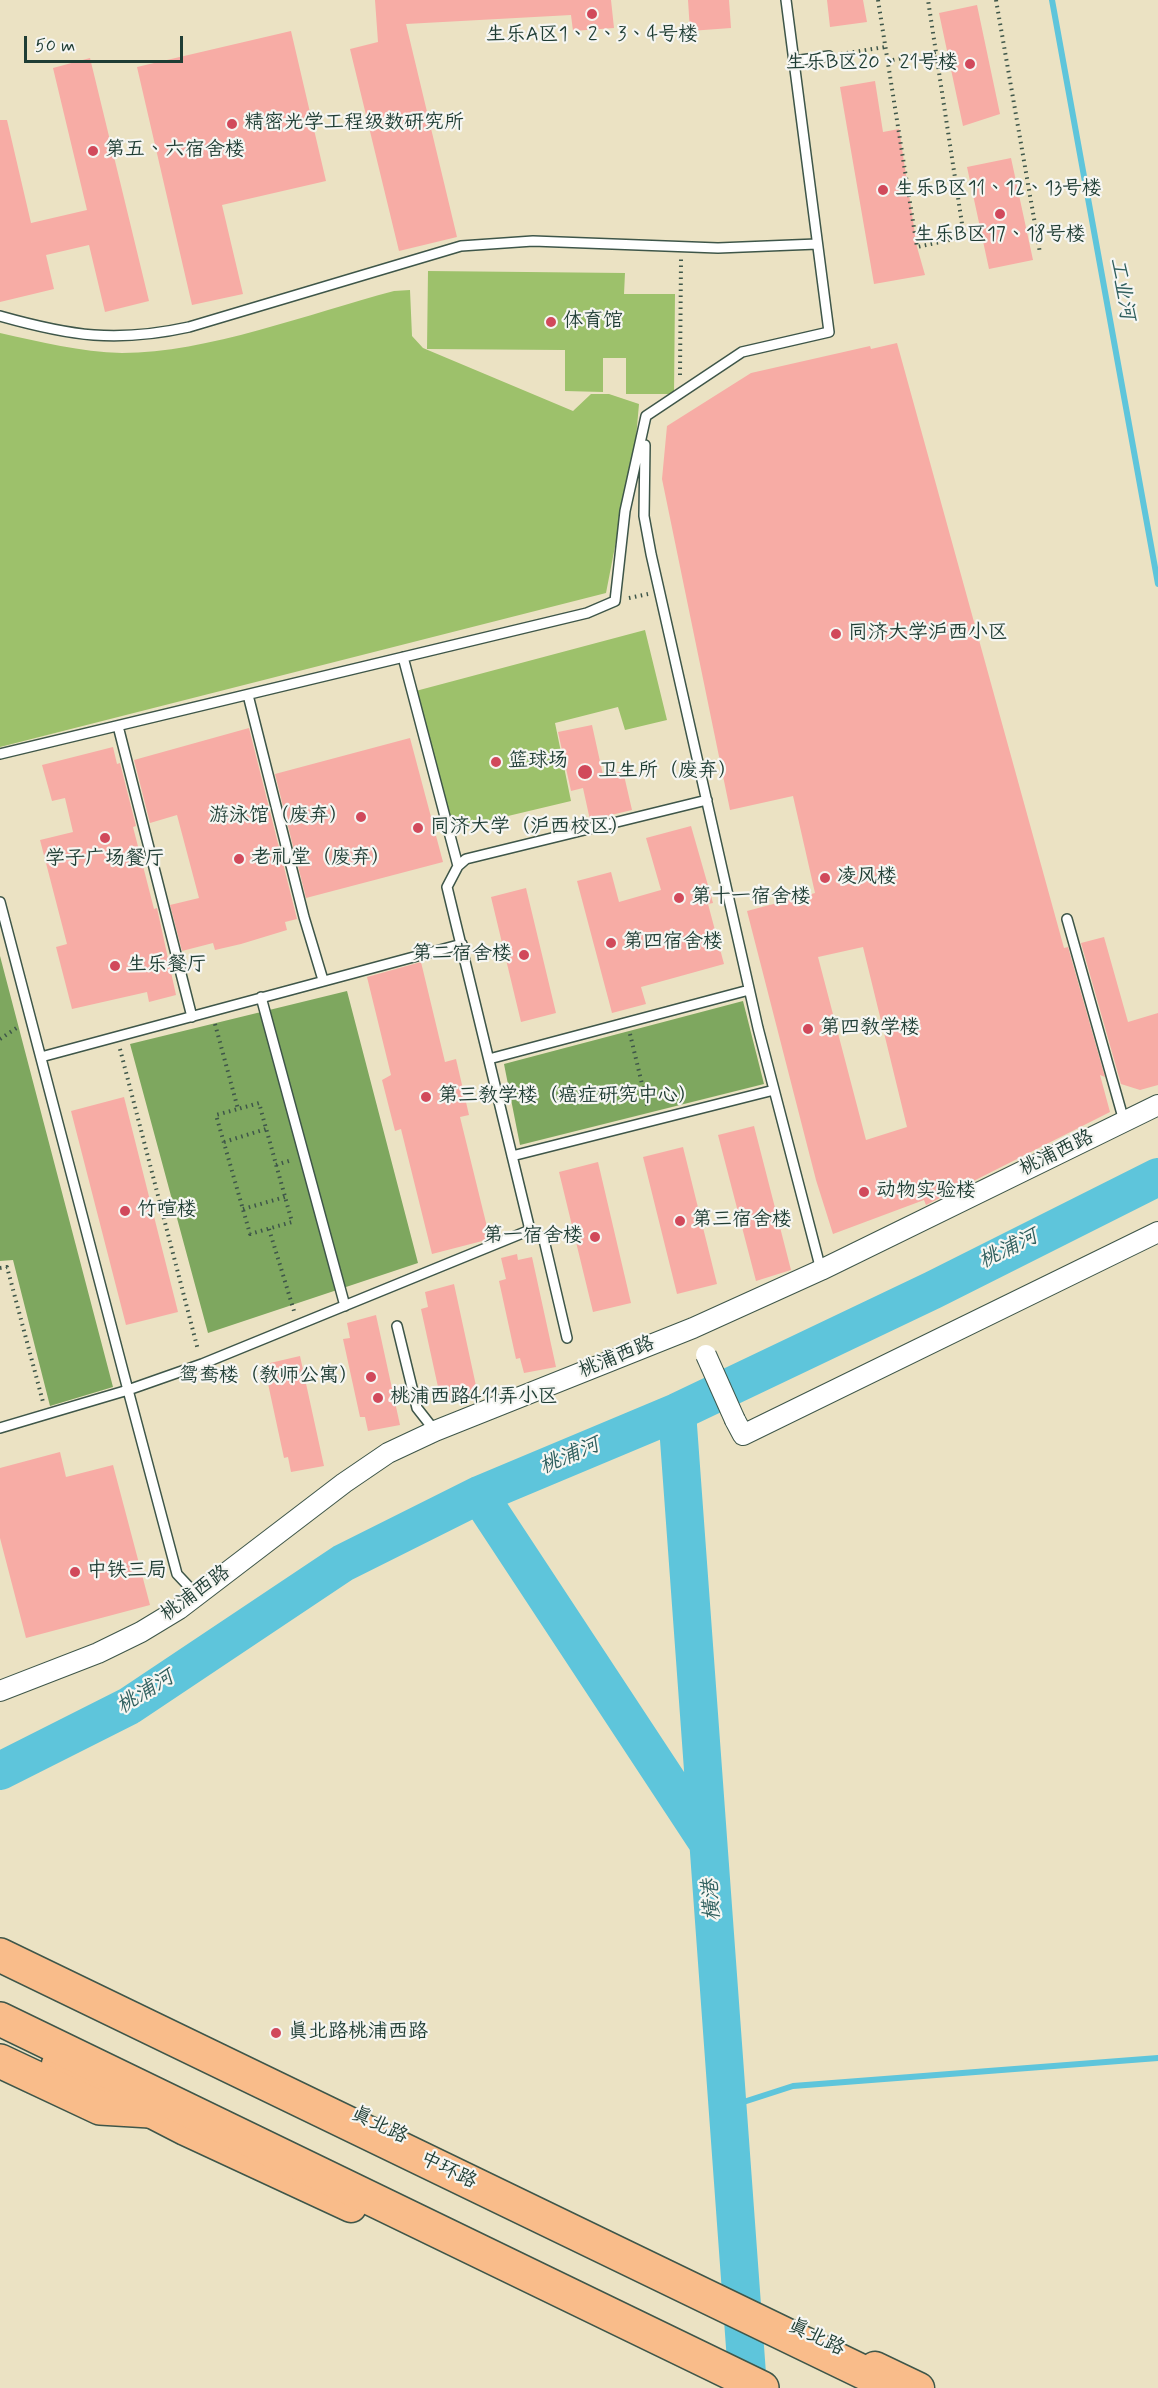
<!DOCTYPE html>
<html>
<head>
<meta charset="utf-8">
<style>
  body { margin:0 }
  #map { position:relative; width:1158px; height:2388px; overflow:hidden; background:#ebe2c3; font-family:Mynerve,sans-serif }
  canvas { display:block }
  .scale { position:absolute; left:24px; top:36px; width:159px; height:27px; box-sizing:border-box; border:3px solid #1f3d34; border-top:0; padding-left:8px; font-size:18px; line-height:21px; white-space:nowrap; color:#1f3d34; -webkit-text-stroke:4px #f6f6f2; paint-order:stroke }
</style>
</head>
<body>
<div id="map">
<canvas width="1158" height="2388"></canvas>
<div class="scale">50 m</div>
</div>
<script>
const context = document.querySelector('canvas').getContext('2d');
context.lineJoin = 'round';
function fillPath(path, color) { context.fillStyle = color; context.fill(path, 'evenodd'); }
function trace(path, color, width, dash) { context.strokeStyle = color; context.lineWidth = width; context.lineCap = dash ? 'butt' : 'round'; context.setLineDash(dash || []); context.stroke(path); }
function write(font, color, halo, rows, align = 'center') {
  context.font = font + ' Mynerve,"LXGW WenKai TC",sans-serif'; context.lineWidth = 4.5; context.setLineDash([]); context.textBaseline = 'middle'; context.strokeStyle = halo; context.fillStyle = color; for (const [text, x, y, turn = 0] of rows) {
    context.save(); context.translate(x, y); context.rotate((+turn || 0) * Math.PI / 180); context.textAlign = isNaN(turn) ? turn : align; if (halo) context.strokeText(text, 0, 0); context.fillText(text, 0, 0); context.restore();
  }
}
fillPath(new Path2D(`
  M428 271 625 273 624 294H675L674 394H626V358H603V392L565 391V350L427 349Z
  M410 290 412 336 423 348 573 411 591 394H609L639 404 636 438 606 593 0 747V333C41 342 80 352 122 353 207 353 310 313 394 291Z
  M645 630 667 720 625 730 618 707 555 723 571 801 445 831 412 692Z`), '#9dc16b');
fillPath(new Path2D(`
  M0 956 113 1387 50 1406 13 1260 0 1261Z
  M347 991 418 1263 208 1333 130 1044Z
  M743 1001 764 1084 520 1145 504 1064Z`), '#7ea75f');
trace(new Path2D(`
  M1052 0 1158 584
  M728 2107 793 2086 1158 2058`), '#5ec5db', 6);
trace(new Path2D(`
  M677 1412 748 2388
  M479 1495 708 1843
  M0 1771 129 1706 343 1563 479 1495 677 1412 933 1290 1158 1177`), '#5ec5db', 38);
fillPath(new Path2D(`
  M375 0H611L614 28 573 31 571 15 406 24 457 237 399 251 350 49 378 42Z
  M688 0H729L731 28 690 31Z
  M827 0H863L867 22 830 27Z
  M977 5 1000 114 963 126 939 13Z
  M291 31 326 181 222 205 243 294 192 305 137 67Z
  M90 58 149 301 105 312 89 245 46 255 54 289 0 302V120H7L31 223 87 210 53 68Z
  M875 81 883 132 899 129 917 247 925 275 874 284 840 87Z
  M1011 158 1033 260 989 269 967 167Z
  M897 343 1064 948 1068 947 1105 1077 1100 1075 1110 1112 926 1205 924 1200 833 1234 816 1180 747 911 815 893 793 796 730 810 662 479 667 426 751 373 870 346 871 349ZM863 947 907 1127 866 1140 818 957Z
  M592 725 603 775 623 771 632 810 590 820 583 788 571 791 558 732Z
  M249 728 297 919 285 922 287 930 241 944 215 950 213 943 182 951 170 905 199 898 177 815 150 823 134 760Z
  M410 738 443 862 306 898 275 774Z
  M113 747 117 764 120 763 136 826 133 827 154 909 157 908 176 995 149 1002 147 992 72 1009 56 947 67 944 40 840 73 832 65 798 52 801 42 765Z
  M691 826 713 903 708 904 724 964 641 987 646 1004 612 1013 577 881 611 872 619 902 661 890 646 838Z
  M526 888 556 1013 521 1022 491 897Z
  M1104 937 1128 1022 1158 1013V1085L1140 1090 1121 1084 1081 943Z
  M421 962 445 1062 456 1059 469 1115 460 1117 490 1239 432 1254 401 1129 395 1131 382 1080 391 1075 367 977Z
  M124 1097 178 1312 126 1325 71 1111Z
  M754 1126 791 1270 756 1281 718 1135Z
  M683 1147 717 1284 677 1294 643 1157Z
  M598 1162 631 1303 593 1312 559 1172Z
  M517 1254 518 1260 532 1257 556 1367 524 1373 520 1358 516 1359 499 1281 506 1279 501 1258Z
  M454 1284 478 1395 446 1401 443 1386 438 1387 421 1309 428 1307 425 1292Z
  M376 1315 400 1425 368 1431 365 1417H360L343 1339 350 1338 347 1323Z
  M300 1356 324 1466 291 1472 288 1457 284 1458 267 1379 273 1378 270 1363Z
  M60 1452 66 1477 113 1465 150 1605 26 1638 0 1538V1468Z`), '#f7aca5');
const lane = new Path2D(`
  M794 61 829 56
  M0 316C71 336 116 343 189 327L461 246 533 241 718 248 817 244
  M645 445 644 516 651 554 758 1028 821 1270
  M403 657 458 866 447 887 530 1230 544 1240 567 1338
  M248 695 304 917 323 980
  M118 726 192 1017
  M0 754 587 613 615 601 625 511 646 416 742 352 829 332 786 0
  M458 866 466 859 707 800
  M0 902 128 1390 0 1428
  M1067 919 1124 1121
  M261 997 345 1306
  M41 1057 462 944
  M489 1059 749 990
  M512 1156 774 1090
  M397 1326 417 1408 435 1431
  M192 1590 177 1574 128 1390 202 1364 530 1230`);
const street = new Path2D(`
  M735 1420 743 1435 1158 1232
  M0 1691 98 1653 141 1632 179 1609 344 1483 388 1453 435 1431 693 1328 821 1270 1158 1105`);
const primary = new Path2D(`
  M57 2064 185 2130 351 2207
  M875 2367 919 2388`);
const highway = new Path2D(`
  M0 1955 896 2388
  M0 2019 762 2388
  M0 2061 100 2108 150 2111`);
trace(lane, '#3e5649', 12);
trace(street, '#3e5649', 22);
trace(primary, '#3e5649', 33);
trace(highway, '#3e5649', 36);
trace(new Path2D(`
  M878 0 917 247 964 237 928 0
  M996 0 1040 253
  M841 54 885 47
  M887 61 936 52
  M680 375 681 259
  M629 598 648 594
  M215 1024 238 1109 216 1115 250 1234 292 1222 259 1103 238 1109
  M630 1034 648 1109
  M0 1039 18 1027
  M120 1049 198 1350
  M224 1142 266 1129
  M276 1165 292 1160
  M243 1209 285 1197
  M269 1229 294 1311
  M0 1268 7 1267 43 1402`), '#3e5649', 4, [1.5, 4.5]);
trace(lane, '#fff', 9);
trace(street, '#fff', 20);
trace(primary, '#f9bc8a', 30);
trace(highway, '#f9bc8a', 33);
const streetBridge = new Path2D(`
  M706 1355 735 1420`);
trace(streetBridge, '#3e5649', 22, []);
trace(streetBridge, '#fff', 20);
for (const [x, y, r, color] of [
  [592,14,6,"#d1495b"],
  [970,64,6,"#d1495b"],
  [232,124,6,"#d1495b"],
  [93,151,6,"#d1495b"],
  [883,190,6,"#d1495b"],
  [1000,214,6,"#d1495b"],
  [551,322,6,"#d1495b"],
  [836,634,6,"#d1495b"],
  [496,762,6,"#d1495b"],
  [585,772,8,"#d1495b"],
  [361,817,6,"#d1495b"],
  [418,828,6,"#d1495b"],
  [105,838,6,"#d1495b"],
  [239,859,6,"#d1495b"],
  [825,878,6,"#d1495b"],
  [679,898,6,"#d1495b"],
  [611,943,6,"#d1495b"],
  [524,955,6,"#d1495b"],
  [115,966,6,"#d1495b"],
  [808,1029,6,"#d1495b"],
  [426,1097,6,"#d1495b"],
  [864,1192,6,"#d1495b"],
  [125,1211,6,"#d1495b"],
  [680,1221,6,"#d1495b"],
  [595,1237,6,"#d1495b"],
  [371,1377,6,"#d1495b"],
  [378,1398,6,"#d1495b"],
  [75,1572,6,"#d1495b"],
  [276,2033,6,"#d1495b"]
]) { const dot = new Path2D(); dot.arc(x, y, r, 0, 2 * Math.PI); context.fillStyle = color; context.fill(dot); trace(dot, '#f6f6f2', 2); }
write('20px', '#1f3d34', '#f6f6f2', [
  ["生乐A区1、2、3、4号楼",592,36,"center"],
  ["生乐B区20、21号楼",958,64,"right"],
  ["精密光学工程级数研究所",244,124],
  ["第五、六宿舍楼",105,151],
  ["生乐B区11、12、13号楼",895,190],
  ["生乐B区17、18号楼",1000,236,"center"],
  ["体育馆",563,322],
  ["同济大学沪西小区",848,634],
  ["篮球场",508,762],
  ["卫生所（废弃）",598,772],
  ["游泳馆（废弃）",349,817,"right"],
  ["同济大学（沪西校区）",430,828],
  ["老礼堂（废弃）",251,859],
  ["学子广场餐厅",105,860,"center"],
  ["凌风楼",837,878],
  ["第十一宿舍楼",691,898],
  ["第四宿舍楼",623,943],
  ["第二宿舍楼",512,955,"right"],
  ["生乐餐厅",127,966],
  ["第四教学楼",820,1029],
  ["第三教学楼（癌症研究中心）",438,1097],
  ["动物实验楼",876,1192],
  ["竹喧楼",137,1211],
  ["第三宿舍楼",692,1221],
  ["第一宿舍楼",583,1237,"right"],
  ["鸳鸯楼（教师公寓）",359,1377,"right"],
  ["桃浦西路411弄小区",390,1398],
  ["中铁三局",87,1572],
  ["真北路桃浦西路",288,2033]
], 'left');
write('20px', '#1f3d34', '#f6f6f2', [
  ["桃浦西路",1057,1154,-26],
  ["桃浦西路",617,1358,-22],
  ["桃浦西路",196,1594,-36],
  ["真北路",379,2126,26],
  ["中环路",448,2171,26],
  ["真北路",816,2338,26]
]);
write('italic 21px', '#2f5f5e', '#f6f6f2', [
  ["工业河",1121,289,80],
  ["桃浦河",1009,1250,-26],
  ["桃浦河",570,1457,-23],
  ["桃浦河",146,1693,-32],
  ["横港",713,1900,-94]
]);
</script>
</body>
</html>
